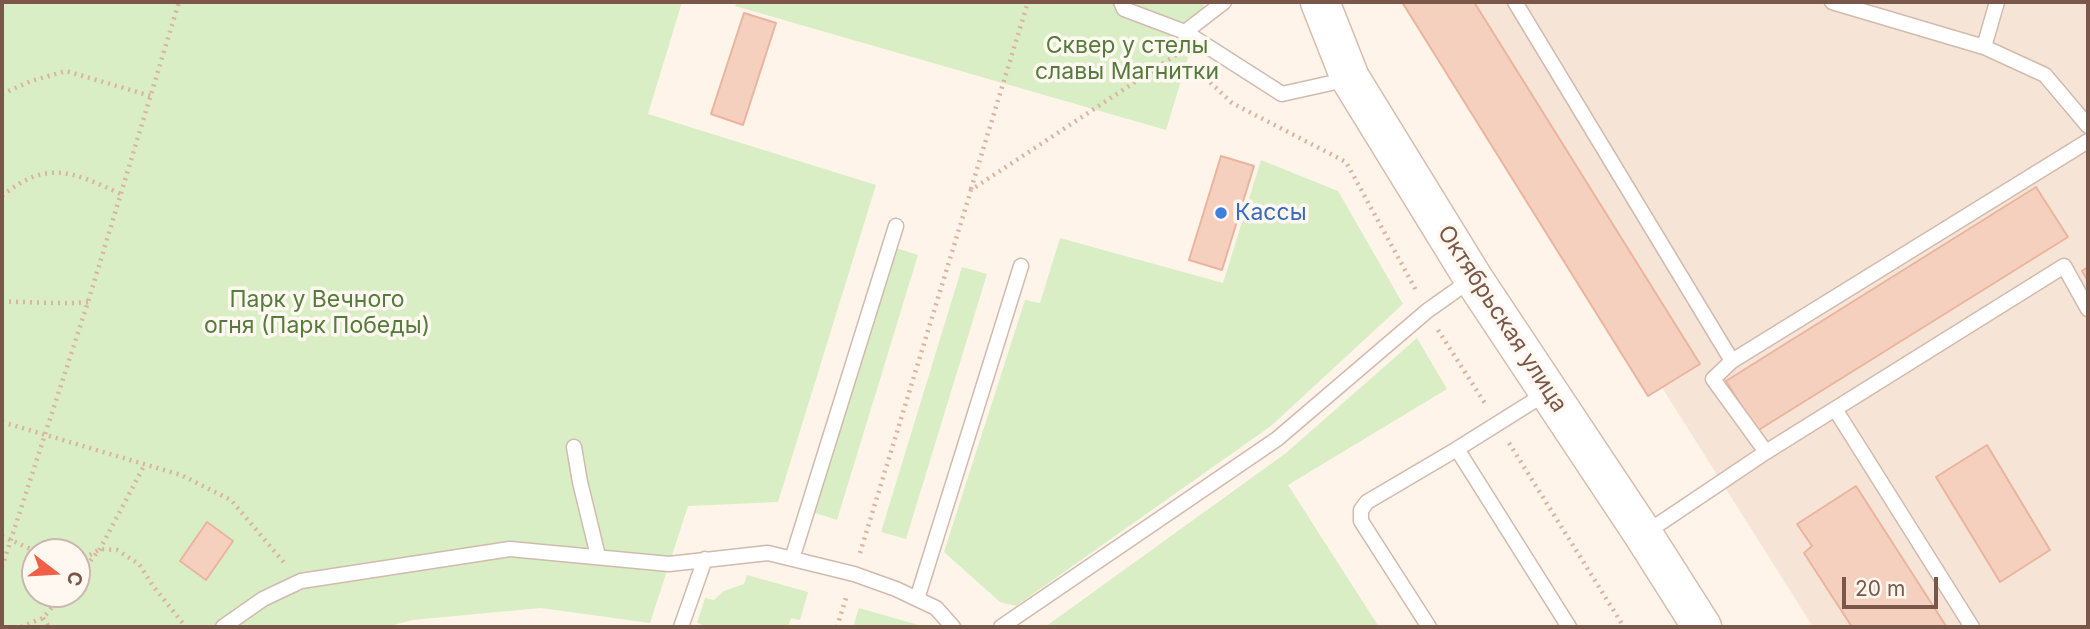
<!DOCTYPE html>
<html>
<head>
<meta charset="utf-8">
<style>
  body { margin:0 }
  #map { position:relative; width:2090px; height:629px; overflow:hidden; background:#fef4e9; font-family:Inter,sans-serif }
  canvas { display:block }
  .frame { position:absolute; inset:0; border:4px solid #7b5749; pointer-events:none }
  .north { position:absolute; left:21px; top:538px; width:70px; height:70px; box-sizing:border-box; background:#fff8f1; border:2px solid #cab8ae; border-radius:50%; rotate:107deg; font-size:19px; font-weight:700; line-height:28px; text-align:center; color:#7b5749 }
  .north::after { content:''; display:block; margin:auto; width:24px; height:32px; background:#f05f46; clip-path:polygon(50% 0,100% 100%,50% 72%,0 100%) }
  .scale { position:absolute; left:1842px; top:577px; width:96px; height:32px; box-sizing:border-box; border:4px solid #7b5749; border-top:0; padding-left:9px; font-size:21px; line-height:24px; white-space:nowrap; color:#7b5749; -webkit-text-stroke:5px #fff8f1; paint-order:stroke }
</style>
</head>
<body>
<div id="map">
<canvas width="2090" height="629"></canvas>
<div class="frame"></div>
<div class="north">С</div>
<div class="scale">20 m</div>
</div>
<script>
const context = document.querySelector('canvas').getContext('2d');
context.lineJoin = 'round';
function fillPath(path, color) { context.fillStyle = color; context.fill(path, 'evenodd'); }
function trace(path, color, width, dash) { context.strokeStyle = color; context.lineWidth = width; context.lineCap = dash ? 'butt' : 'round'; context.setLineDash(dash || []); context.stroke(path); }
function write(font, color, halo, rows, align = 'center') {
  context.font = font + ' Inter,sans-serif'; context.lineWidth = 7; context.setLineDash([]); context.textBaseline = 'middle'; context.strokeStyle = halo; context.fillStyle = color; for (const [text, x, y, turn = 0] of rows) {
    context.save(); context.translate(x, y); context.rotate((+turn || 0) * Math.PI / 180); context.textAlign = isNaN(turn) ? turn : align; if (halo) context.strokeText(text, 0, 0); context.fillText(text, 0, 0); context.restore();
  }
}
fillPath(new Path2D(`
  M1419 2H2088V627H1813Z`), '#f6e5d6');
fillPath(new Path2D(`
  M2 2H682L648 114 876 185 778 502 688 506 650 623 541 608 412 620 387 627H2ZM35 552H77V594H35Z
  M737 2H1205L1166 130 735 6Z
  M1261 160 1338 191 1403 304 1271 426 1016 606 1000 602 944 552 1025 300 1040 303 1060 238 1223 283Z
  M893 247 918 255 837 520 812 512Z
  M962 267 987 274 906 539 881 532Z
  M1417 338 1447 389 1288 485 1379 627H1045L1286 453Z
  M747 575 808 592 800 620 791 618 788 627H708L697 623 705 598 714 600 724 591 744 584Z
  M859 608 922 626 853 627Z`), '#d9eec5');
const building = new Path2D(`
  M1402 2H1474L1700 364 1648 396Z
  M744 13 776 23 743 125 711 114Z
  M1221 156 1254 166 1222 270 1189 260Z
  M2036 187 2068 237 1757 431 1726 381Z
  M2088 267V281L2082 271Z
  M1987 445 2050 550 2000 582 1936 477Z
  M1856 486 1946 626 1945 627H1852L1804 553 1812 546 1797 524Z
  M207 522 233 541 206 580 180 561Z`);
fillPath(building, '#f6d0be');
trace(building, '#eab49d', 2);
const lane = new Path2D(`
  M1121 2 1124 9 1185 32 1282 94 1349 79
  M1515 2 1732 361
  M1832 2 1984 47 1997 2
  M1185 32 1224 2
  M1984 47 2045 75 2088 126
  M1835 409 1972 627
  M574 447 580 482 598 556
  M1457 449 1569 627
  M1766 452 1713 379 1732 361 2088 141
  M1644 534 1766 452 2064 266 2088 309
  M792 559 896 226
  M917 599 1021 266
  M223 627 263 599 301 581 510 549 669 564 768 553 854 574 896 589 936 608 953 627
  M681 627 705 559
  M1001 627 1277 439 1427 311 1472 279
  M1429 627 1361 521V510L1367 502 1457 449 1548 392`);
const secondary = new Path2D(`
  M1320 2 1350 78 1473 278 1643 534 1702 627`);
trace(lane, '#d2baad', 17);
trace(secondary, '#d8bcac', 41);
trace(new Path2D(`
  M1195 68 1232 103 1346 162 1417 292
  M2 94 31 81 66 71 151 96
  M971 189 1028 2
  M2 196C47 159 73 172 121 194
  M2 302C31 301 59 305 88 302
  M1438 330 1486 405
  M2 422 181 475 231 500 286 565
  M1509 443 1624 627
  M2 536 37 552
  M860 553 971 190 1179 53
  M77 560 83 559 100 549 117 550 139 564 153 586 186 627
  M2 567 88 302 179 2
  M77 577 100 549 145 464
  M43 618 49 627
  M21 627 43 618 63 594
  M837 627 847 595`), '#dcb3a0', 4.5, [2, 5]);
trace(lane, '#fff', 14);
trace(secondary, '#fff', 38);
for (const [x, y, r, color] of [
  [1221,213,7,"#3f7fe0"]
]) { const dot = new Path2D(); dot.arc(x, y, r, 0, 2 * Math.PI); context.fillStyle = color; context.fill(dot); trace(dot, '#fff8f1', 2.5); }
write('23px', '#557c3d', '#fff8f1', [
  ["Сквер у стелы",1127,46],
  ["славы Магнитки",1127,72],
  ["Парк у Вечного",317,300],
  ["огня (Парк Победы)",317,326]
]);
write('23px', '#366cbe', '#fff8f1', [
  ["Кассы",1235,213]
], 'left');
write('23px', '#7b5749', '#fff8f1', [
  ["Октябрьская улица",1502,319,57]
]);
</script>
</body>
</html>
